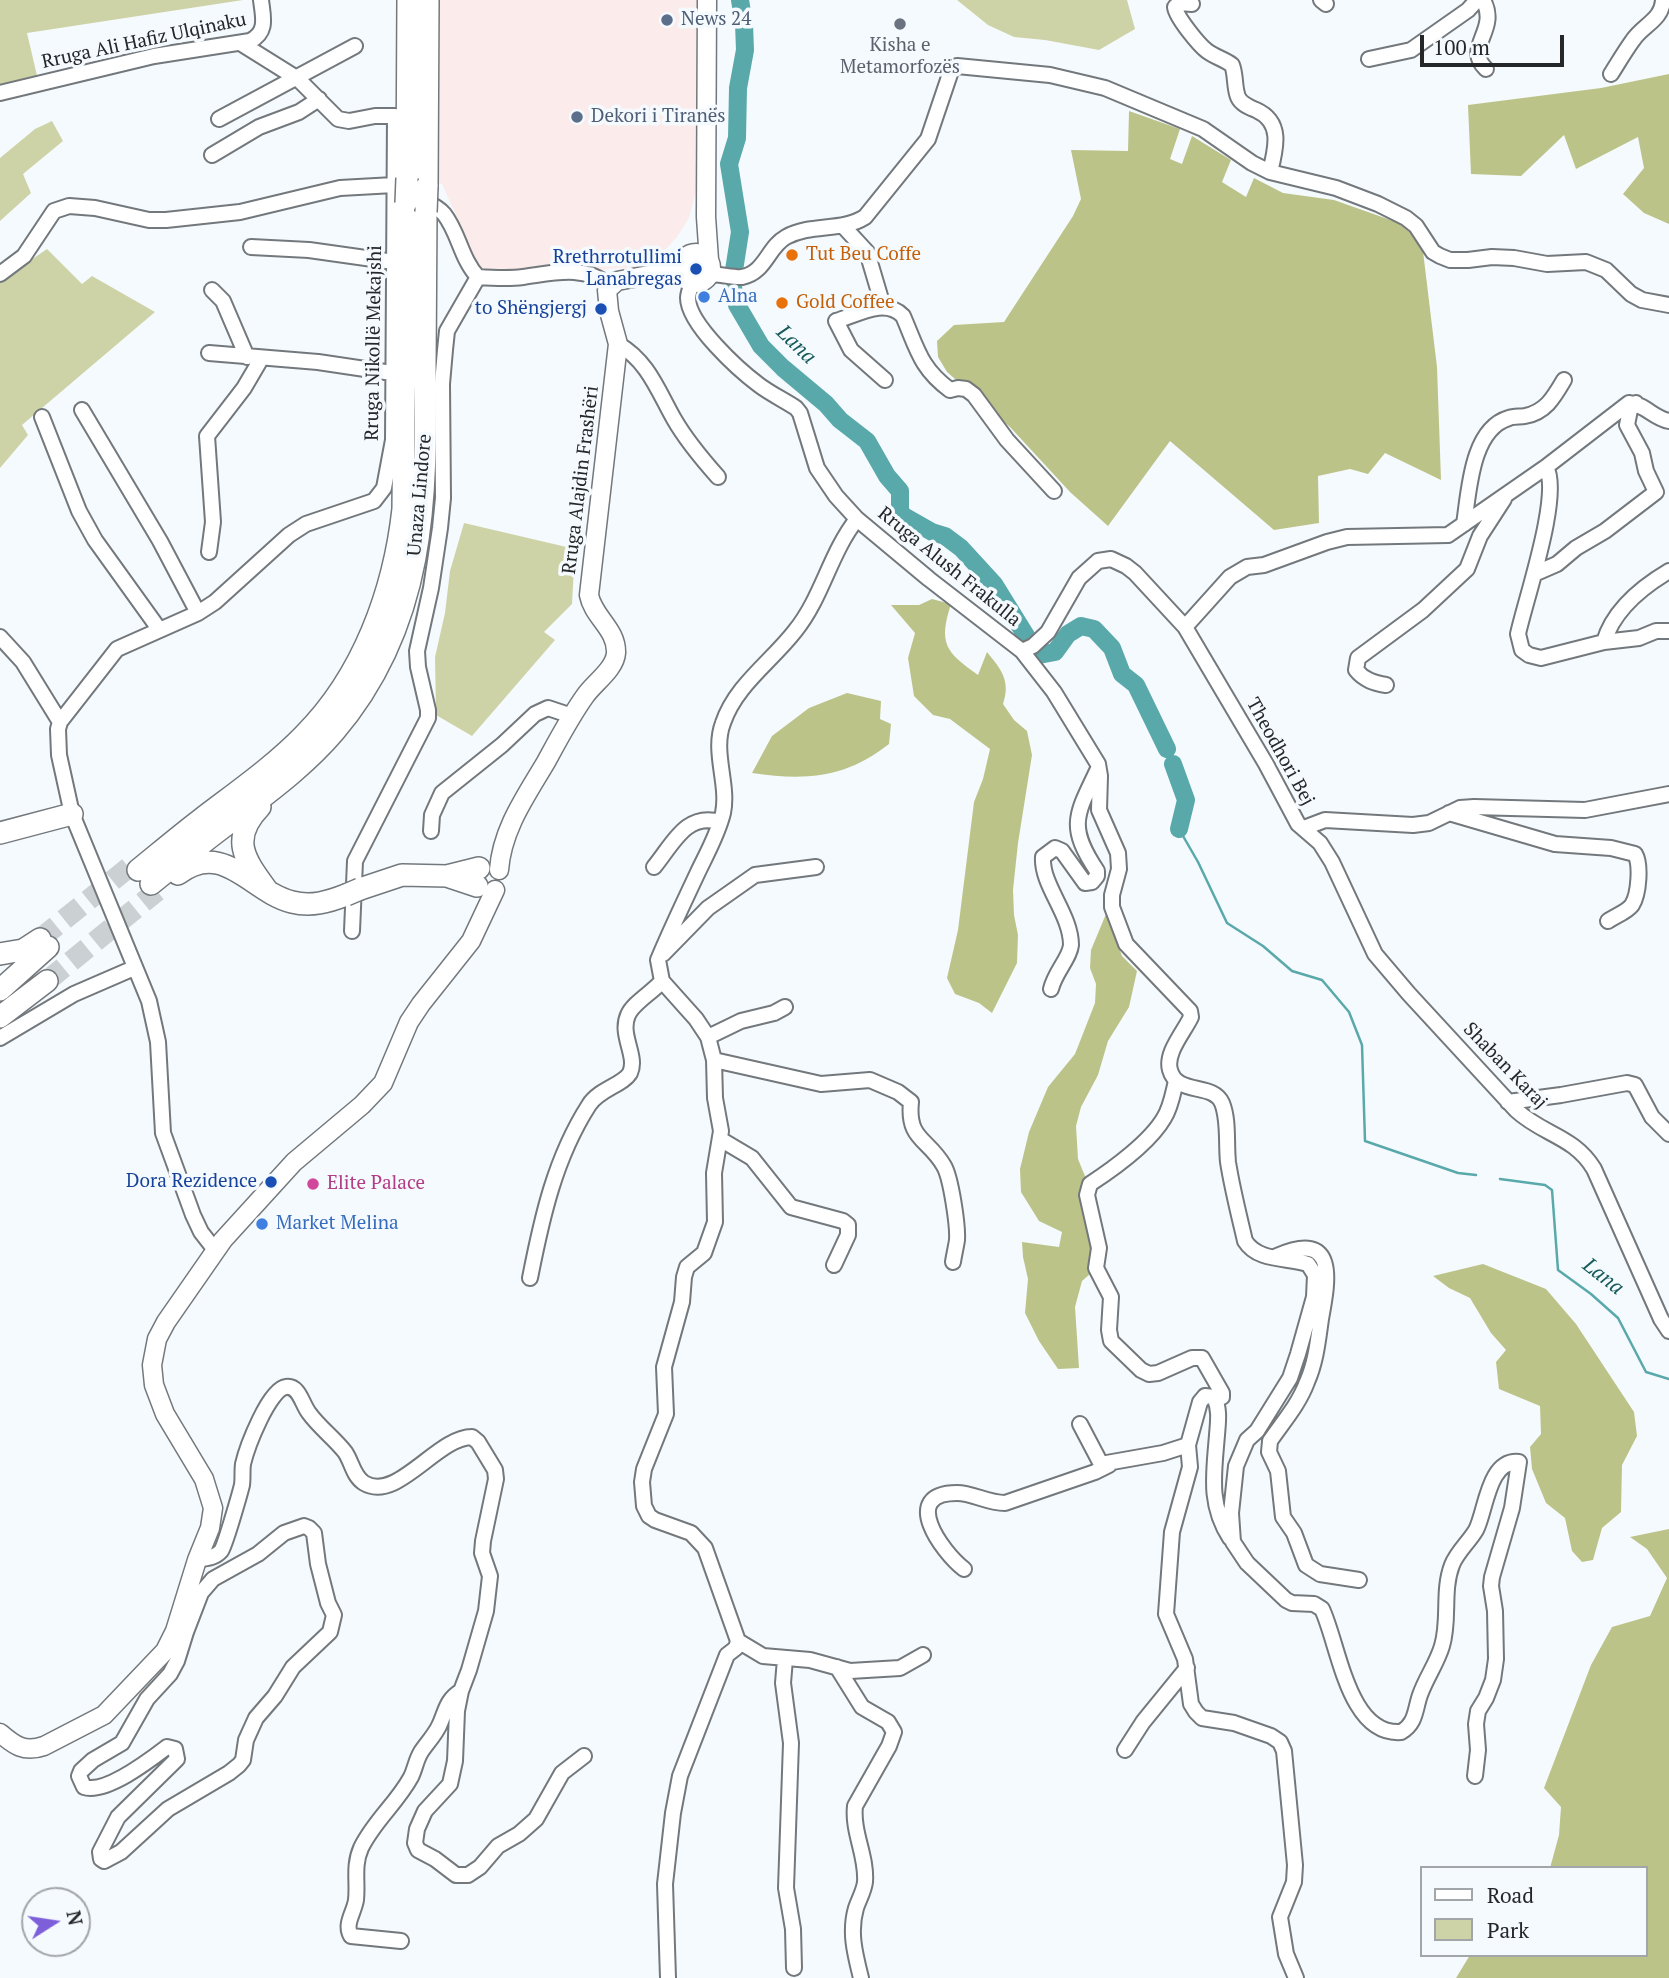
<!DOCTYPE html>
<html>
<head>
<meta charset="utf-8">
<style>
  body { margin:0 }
  #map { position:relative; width:1669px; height:1978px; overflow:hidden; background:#f5fafe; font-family:"PT Serif",serif }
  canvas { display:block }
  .legend { position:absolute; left:1420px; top:1866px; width:228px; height:91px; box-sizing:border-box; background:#f5fafe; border:2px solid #a2a6a9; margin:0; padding:9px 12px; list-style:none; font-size:21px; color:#252729 }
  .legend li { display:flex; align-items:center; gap:14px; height:35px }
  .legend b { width:35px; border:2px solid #a2a6a9 }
  .north { position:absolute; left:21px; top:1887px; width:70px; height:70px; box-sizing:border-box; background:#f5fafe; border:2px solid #a2a6a9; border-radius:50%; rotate:78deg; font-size:19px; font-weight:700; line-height:28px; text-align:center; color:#252729 }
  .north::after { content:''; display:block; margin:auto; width:24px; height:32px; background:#7d5fda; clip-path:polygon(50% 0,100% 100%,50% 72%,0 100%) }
  .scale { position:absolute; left:1420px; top:35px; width:144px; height:32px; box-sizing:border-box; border:4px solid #252729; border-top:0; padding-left:9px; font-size:21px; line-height:24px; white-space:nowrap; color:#252729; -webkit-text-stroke:5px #f5fafe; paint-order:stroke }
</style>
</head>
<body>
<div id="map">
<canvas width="1669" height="1978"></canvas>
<ul class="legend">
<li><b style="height:9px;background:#fff"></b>Road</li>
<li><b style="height:19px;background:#ced3a7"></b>Park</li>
</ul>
<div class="north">N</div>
<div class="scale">100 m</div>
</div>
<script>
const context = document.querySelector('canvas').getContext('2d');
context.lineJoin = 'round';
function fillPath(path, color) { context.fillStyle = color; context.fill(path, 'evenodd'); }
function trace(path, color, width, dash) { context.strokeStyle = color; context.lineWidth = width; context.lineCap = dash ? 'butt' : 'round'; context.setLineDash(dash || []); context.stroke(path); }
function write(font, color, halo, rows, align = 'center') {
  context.font = font + ' "PT Serif",serif'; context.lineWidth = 7; context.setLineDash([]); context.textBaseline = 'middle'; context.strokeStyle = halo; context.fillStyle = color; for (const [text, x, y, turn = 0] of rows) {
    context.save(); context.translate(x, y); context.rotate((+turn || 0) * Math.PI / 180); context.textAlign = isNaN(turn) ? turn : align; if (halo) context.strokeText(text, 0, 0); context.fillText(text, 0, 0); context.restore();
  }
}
fillPath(new Path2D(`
  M436 0H699L697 187 689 218 677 237 665 250 635 267 599 270 569 264 542 270 484 271 458 234 456 215 442 184 435 182Z`), '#fbebeb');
fillPath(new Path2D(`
  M0 0H243L27 33 39 84 0 93Z
  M957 0H1127L1135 29 1099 50 1045 40 1014 37 988 25Z
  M52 121 63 141 23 174 31 193 0 221V158L35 129Z
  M47 249 82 284 92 276 155 312 22 425 28 435 0 468V281Z
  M464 523 575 549 572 604 544 632 555 640 472 736 436 715 435 657 445 613 450 571Z`), '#ced3a7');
fillPath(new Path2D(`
  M1669 74V224L1644 213 1623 194 1644 168 1638 137 1576 169 1564 135 1521 176 1471 174 1468 105 1601 88Z
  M1129 111 1180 129 1170 159 1182 164 1192 136 1231 160 1222 182 1246 197 1254 178 1283 193 1334 200 1399 223 1422 243 1437 367 1441 480 1385 453 1368 474 1350 469 1318 476 1319 523 1274 530 1170 441 1108 526 1070 492 1010 427 947 372 938 357 937 341 954 325 1004 322 1073 216 1081 199 1071 150 1128 151Z
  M932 599 951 604C938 644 946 652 978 675L987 652C1001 669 1011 681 1003 704L1014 720 1027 731 1032 755 1018 843 1013 890 1014 915 1018 935 1017 963 992 1013 979 1003 955 994 947 978 958 930 974 802 983 779 990 749 950 719 933 715 914 696 908 658 915 633 891 605H919Z
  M847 693 881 701 880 719 891 724 889 744C846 778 806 781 752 773L772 736 809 708Z
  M1106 914 1122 956 1137 971 1129 1007 1108 1041 1098 1075 1081 1107 1076 1126 1078 1159 1091 1191 1097 1268 1082 1281 1075 1307 1079 1368 1058 1369 1039 1341 1025 1313 1028 1279 1023 1257 1022 1242 1059 1247 1062 1232 1039 1221 1021 1192 1020 1169 1029 1132 1048 1087 1075 1054 1095 1003 1096 984 1090 968 1091 950Z
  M1483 1264 1546 1289 1576 1324 1634 1412 1637 1436 1622 1465 1621 1512 1602 1528 1593 1560 1582 1562 1572 1551 1565 1518 1546 1503 1532 1469 1530 1447 1541 1434 1540 1406 1499 1389 1496 1362 1506 1350 1491 1333 1470 1298 1449 1288 1433 1276Z
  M1669 1529V1978H1456L1470 1955H1646V1868H1550L1559 1835 1561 1807 1544 1788 1591 1665 1612 1627 1650 1616 1667 1578 1647 1549 1630 1537Z`), '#bcc388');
trace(new Path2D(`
  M1179 829 1198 862 1227 923 1263 946 1292 971 1322 980 1349 1012 1362 1045 1365 1141 1458 1173 1476 1175
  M1500 1179 1545 1185 1552 1190 1558 1270 1591 1294 1618 1318 1646 1372 1669 1379`), '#5aa9aa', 2.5);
trace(new Path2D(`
  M740 0 744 24 745 50 738 88 737 138 729 164 740 232 732 283 737 305 761 346 783 368 826 404 840 420 867 441 887 476 900 491V509L902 515 932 532 945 536 961 548 994 584 1028 639
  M1037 653 1039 655 1055 652 1068 634 1081 626 1094 629 1112 648 1122 674 1136 685 1167 749
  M1173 764 1186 800 1179 829`), '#5aa9aa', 18);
trace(new Path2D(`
  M40 939 133 864
  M47 981 157 891`), '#cbd0d3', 21, [21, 10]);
const minor = new Path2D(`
  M1321 0 1326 4
  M1483 0C1500 30 1463 47 1486 69
  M1192 4 1179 3 1175 7C1176 17 1199 45 1207 51 1215 57 1224 59 1232 65 1236 75 1234 87 1238 97 1241 104 1249 107 1256 110 1283 122 1276 148 1270 172
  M1369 59 1411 50 1468 10 1477 0
  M1611 74C1618 63 1625 51 1633 40 1643 25 1662 20 1663 0
  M0 93 154 56 250 41C268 32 263 17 261 0
  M219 119 355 46
  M212 155 259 127 299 112 319 99
  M421 199C429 203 438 207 444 214 459 233 461 259 478 277
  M843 226 867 252 883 306
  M251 247 309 250 394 262
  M0 274 24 256 54 211 69 206 95 208 149 220H166L240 212 340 188 394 185 403 190
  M709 274C718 274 736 278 742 277 765 273 768 247 786 237 812 223 841 232 865 217L928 139 951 71 957 66 1050 75 1105 88 1203 129 1252 163 1270 172 1336 188 1378 204 1406 218 1416 226 1433 252 1440 256 1450 260H1468L1492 257 1514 258 1547 264 1586 262 1606 270 1631 294 1642 300 1669 305
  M478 277C493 278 508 279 523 277 553 273 584 264 610 286
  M692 282C691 287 688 293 688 298 688 324 739 370 759 385 771 394 784 400 796 408L800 413 817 468 836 496 857 519 929 579 1022 651 1054 692 1098 764 1100 776 1099 810 1118 853 1119 869 1112 895V907L1126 944 1190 1011 1191 1017C1184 1032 1165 1053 1170 1070 1177 1096 1213 1082 1222 1103 1229 1120 1226 1143 1228 1162 1232 1188 1239 1215 1245 1241 1258 1262 1288 1257 1308 1264L1315 1275 1314 1297 1298 1354 1290 1378 1257 1431 1247 1440 1236 1466 1231 1513 1233 1542 1247 1563 1286 1600 1292 1603 1314 1604 1322 1609C1339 1645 1348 1736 1401 1732 1416 1724 1415 1709 1420 1695 1426 1678 1437 1663 1442 1646 1450 1620 1442 1591 1452 1565 1457 1552 1469 1542 1476 1530 1486 1511 1488 1459 1519 1462L1512 1508 1492 1577 1491 1586 1495 1611 1496 1659 1493 1680 1486 1698 1478 1711 1476 1724 1478 1750 1475 1776
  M212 290 223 301 247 357
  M618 344C648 361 658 391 674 419 686 440 702 459 718 477
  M209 353 318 362 392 373
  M885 380 851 350 836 321C857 315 885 297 903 316 917 348 920 368 950 390L958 388 966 389 974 395 1007 440 1054 491
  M82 410 160 541 198 613
  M42 417 79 511 95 540 159 629
  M1546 467C1562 494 1525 601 1518 634L1522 650 1529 655 1541 658 1604 642 1639 638 1656 631H1669
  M1464 524C1469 492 1471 429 1509 418 1514 416 1520 417 1525 416 1546 412 1554 397 1564 380
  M209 552 213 522 207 436 244 388 261 359
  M1534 574 1557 564 1576 548 1605 531 1656 492 1646 471 1642 453 1627 425 1630 410 1636 403
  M1185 627 1230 577 1247 567 1264 565 1327 542 1347 537 1448 535 1546 467 1629 403C1645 404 1653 418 1669 421
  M0 637 23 662 60 722
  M1604 642C1613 611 1642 587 1669 571
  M1022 651 1033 646 1048 632 1079 578 1098 561 1111 559 1126 566 1135 573 1185 627 1266 764 1298 824 1320 843 1332 862 1375 954 1409 994 1516 1110C1543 1135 1574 1136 1594 1169L1661 1319 1669 1331
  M1386 685C1374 683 1364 680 1356 670L1358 658 1423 610 1467 569 1480 536 1504 499
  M1449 813 1555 844 1611 848 1635 854C1641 864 1639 894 1632 905 1627 912 1615 916 1608 921
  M1304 828 1325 820 1413 825 1429 823 1460 808 1474 807 1585 810 1669 794
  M431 831 432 815 442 793 502 745 535 714 548 708 572 716
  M654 867C673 844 686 812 720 822
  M352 931 355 861 428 718V710L418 667 417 651 431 588 440 528 443 498 442 384 445 350 447 331 478 277
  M663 954 708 908 755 875 816 867
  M1051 989C1055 972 1070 958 1071 945 1071 914 1041 885 1043 857L1055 848 1062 851 1085 883 1092 882 1097 876V871C1067 826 1076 815 1098 769
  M708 1037 741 1021 774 1013 785 1007
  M0 1038 74 994 134 968
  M714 1060 821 1084 870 1080 898 1092 911 1102C907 1140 928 1138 944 1166 951 1178 958 1226 957 1240 956 1247 954 1255 953 1262
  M1176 1081C1173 1093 1171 1107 1164 1118 1150 1142 1113 1169 1090 1184L1087 1195 1099 1248 1096 1268 1111 1297 1109 1330 1111 1341 1141 1370 1149 1374 1158 1373 1192 1358H1202L1222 1393V1397L1216 1400
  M1508 1102 1561 1095 1627 1083 1635 1085 1652 1117 1669 1134
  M720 1139 752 1158 791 1207 843 1221 848 1225V1235L834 1265
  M215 1250 201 1232 193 1215 163 1133 158 1042 149 1001 72 814 59 755 58 729 60 722 117 649 198 613 215 602 289 535 306 524 374 501 384 488 393 440 395 116H375L349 121 338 119 298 79 242 44
  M1277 1256C1338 1229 1328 1281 1321 1319 1318 1340 1316 1362 1307 1382 1299 1404 1283 1422 1270 1441L1269 1452 1278 1471 1283 1517 1294 1533 1306 1565 1320 1574 1359 1580
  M530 1278C542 1217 555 1158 589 1105 599 1089 623 1085 630 1073 638 1056 619 1035 628 1015 633 1003 653 992 662 981
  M1080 1424 1101 1464 1163 1453 1188 1445
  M1230 1538C1208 1504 1214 1473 1217 1435 1218 1422 1220 1409 1214 1397L1205 1396 1200 1402 1188 1445 1190 1467 1172 1532 1166 1614 1185 1659 1191 1704 1196 1712 1202 1718 1234 1723 1271 1736 1280 1742 1284 1751 1295 1865 1294 1882 1280 1917 1286 1954 1296 1978
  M197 1560C206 1558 215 1558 221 1551 225 1546 240 1493 242 1485 243 1478 242 1471 243 1464 247 1447 269 1389 286 1387 299 1385 302 1404 309 1413 319 1427 334 1438 345 1452 352 1462 353 1476 364 1483 397 1503 437 1437 472 1437L478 1442 495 1470 496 1479 483 1541 482 1553 490 1576 486 1611 469 1670 461 1691 457 1711 455 1761 450 1784 425 1811 417 1829 415 1843 418 1850 435 1859 456 1875H468L480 1867 498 1846 519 1834 536 1819 562 1773 584 1756
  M964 1569C942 1552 899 1493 957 1493 973 1493 987 1503 1005 1503L1095 1472 1109 1465
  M175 1631 186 1632 201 1593 213 1579 258 1554 284 1533 304 1526 309 1528 314 1533 318 1564 328 1603 334 1615 330 1632 293 1667 275 1696 256 1718 246 1740 243 1760 239 1765 229 1773 168 1809 121 1852 104 1861 101 1859 100 1852 118 1817 177 1759 175 1749 167 1747C150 1760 106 1794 84 1787L79 1776 81 1771 93 1760 122 1743 147 1699 170 1674 177 1661 186 1632
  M738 1641 763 1656 810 1660 850 1671 900 1668 923 1655
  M785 1659 783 1683 791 1743 786 1888 793 1929 794 1968
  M837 1667 862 1707 888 1722 894 1732 889 1746 855 1806C852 1832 867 1856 865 1882 864 1891 859 1899 856 1908 849 1932 855 1954 861 1978
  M1125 1750 1143 1722 1187 1668
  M401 1941 351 1936C344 1924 354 1913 356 1900 358 1882 353 1866 361 1848 374 1821 397 1803 411 1777 415 1769 416 1760 421 1752 427 1743 434 1736 439 1726 446 1711 446 1700 461 1691
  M668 1978 665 1884 673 1813 680 1776 727 1655 736 1648 738 1641 705 1548 691 1533 655 1520 649 1516 644 1506 642 1482 644 1469 666 1414 664 1367 682 1302 684 1277 687 1267 704 1253 715 1222 714 1173 721 1131 715 1098 714 1060 708 1037 696 1019 662 981 658 960C670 931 684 902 698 872 707 853 718 834 723 813 729 784 712 752 723 723 736 685 771 662 795 631 822 598 830 553 857 519`);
const major = new Path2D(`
  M707 0 706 217 709 260
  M681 268a15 15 0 1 1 30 0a15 15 0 1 1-30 0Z
  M499 870C502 829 526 796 546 762 558 740 570 717 585 696 594 683 615 669 616 653 617 629 593 617 589 595L618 344 609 311 607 290 617 281 659 273 682 262
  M0 1733C14 1745 24 1753 44 1746L104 1715 165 1651 175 1631 197 1560 210 1528 213 1508 204 1479 165 1414 154 1385 152 1365 157 1339 166 1322 223 1240 294 1162 362 1105 383 1083 409 1022 421 1004 471 941 495 890`);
const highway = new Path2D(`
  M407 178 408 0
  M427 186 428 0
  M260 807C229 839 245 860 267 890
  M0 833 72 814
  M138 870C159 853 179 836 200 820 235 793 273 767 304 735 363 676 394 591 403 509L406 203
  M178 874C224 839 251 892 292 902 311 907 328 902 346 895
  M151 884C178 862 206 840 234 819 269 792 305 766 334 732 426 624 427 500 425 366 425 314 426 263 426 212
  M477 886 447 876 479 868
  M360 889 402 875 447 876
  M0 954 23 950 40 939
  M0 990 48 947
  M0 1017 47 981`);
trace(minor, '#73787c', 18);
trace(major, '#73787c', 21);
trace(highway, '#73787c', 24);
trace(minor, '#fff', 14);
trace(major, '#fff', 18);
trace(highway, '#fff', 21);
const highwayBridge = new Path2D(`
  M406 203 407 178
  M426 212 427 186
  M346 895 360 889`);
trace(highwayBridge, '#73787c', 24, []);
trace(highwayBridge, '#fff', 21);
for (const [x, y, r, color] of [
  [667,20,7,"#5c6f8a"],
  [900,24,7,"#6b7280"],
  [577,117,7,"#5c6f8a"],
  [792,255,7,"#e8710a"],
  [696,269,7,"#1a4fb4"],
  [704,297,7,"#3f7fe0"],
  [782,303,7,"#e8710a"],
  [601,309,7,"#1a4fb4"],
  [271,1182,7,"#1a4fb4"],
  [313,1184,7,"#d1479c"],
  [262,1224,7,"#3f7fe0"]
]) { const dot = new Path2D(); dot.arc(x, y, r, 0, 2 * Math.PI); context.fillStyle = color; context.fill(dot); trace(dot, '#f5fafe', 2.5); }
write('19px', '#4e5e75', '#f5fafe', [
  ["News 24",681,20],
  ["Dekori i Tiranës",591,117]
], 'left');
write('19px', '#252729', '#f5fafe', [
  ["Rruga Ali Hafiz Ulqinaku",144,41,-12],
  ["Rruga Nikollë Mekajshi",374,343,-89],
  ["Rruga Alajdin Frashëri",581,480,-83],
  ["Unaza Lindore",420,495,-85],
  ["Rruga Alush Frakulla",949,567,39],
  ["Theodhori Bej",1280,752,61],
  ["Shaban Karaj",1505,1066,46]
]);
write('19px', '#5b616d', '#f5fafe', [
  ["Kisha e",900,46],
  ["Metamorfozës",900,68]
]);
write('19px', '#c56008', '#f5fafe', [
  ["Tut Beu Coffe",806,255],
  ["Gold Coffee",796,303]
], 'left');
write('19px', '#164399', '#f5fafe', [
  ["Rrethrrotullimi",682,258],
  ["Lanabregas",682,280],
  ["to Shëngjergj",587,309],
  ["Dora Rezidence",257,1182]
], 'right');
write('19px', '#366cbe', '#f5fafe', [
  ["Alna",718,297],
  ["Market Melina",276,1224]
], 'left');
write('19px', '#b23c85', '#f5fafe', [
  ["Elite Palace",327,1184]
], 'left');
write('italic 21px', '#175b5c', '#f5fafe', [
  ["Lana",796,345,44],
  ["Lana",1603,1277,38]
]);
</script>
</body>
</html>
